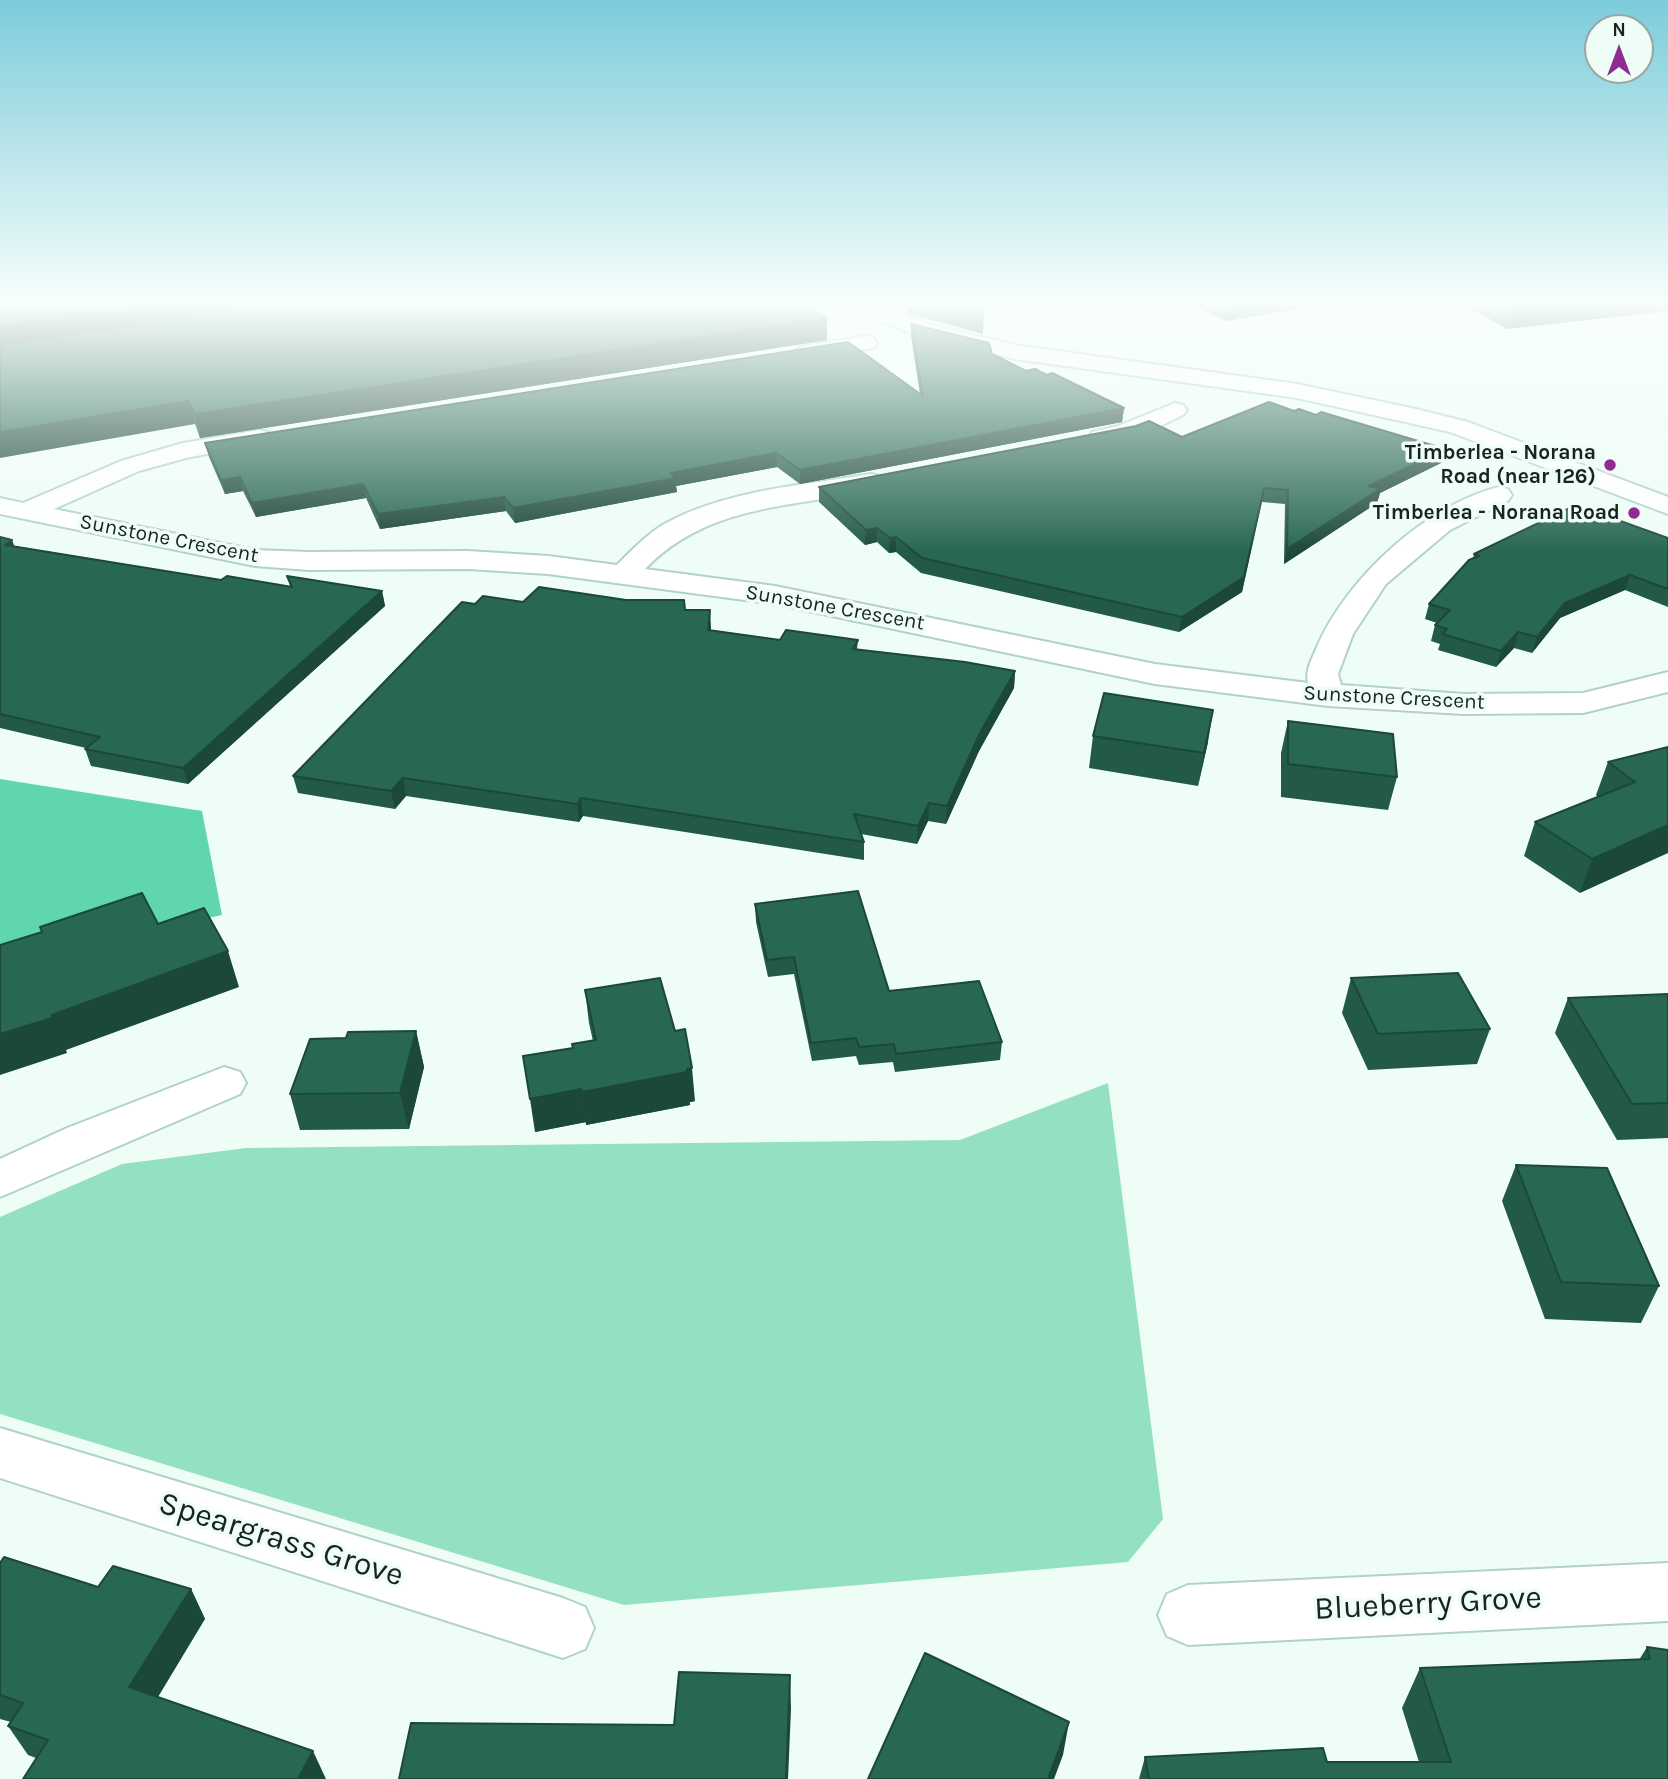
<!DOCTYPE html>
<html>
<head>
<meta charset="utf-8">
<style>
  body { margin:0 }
  #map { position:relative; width:1668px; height:1779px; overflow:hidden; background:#effdf7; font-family:Karla,sans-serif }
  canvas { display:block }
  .north { position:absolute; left:1584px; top:14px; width:70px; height:70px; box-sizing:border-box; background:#effdf7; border:2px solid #99a6a1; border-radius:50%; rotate:0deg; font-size:19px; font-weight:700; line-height:28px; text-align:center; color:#17241f }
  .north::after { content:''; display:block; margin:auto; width:24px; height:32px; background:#8f2b92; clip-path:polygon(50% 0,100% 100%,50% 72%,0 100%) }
</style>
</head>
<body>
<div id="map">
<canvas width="1668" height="1779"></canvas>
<div class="north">N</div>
</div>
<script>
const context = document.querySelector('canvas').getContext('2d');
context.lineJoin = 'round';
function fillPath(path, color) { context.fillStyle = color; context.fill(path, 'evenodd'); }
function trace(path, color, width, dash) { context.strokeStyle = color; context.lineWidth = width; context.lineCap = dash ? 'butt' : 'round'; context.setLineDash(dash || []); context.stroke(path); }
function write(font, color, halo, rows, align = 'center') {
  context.font = font + ' Karla,sans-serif'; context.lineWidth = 7; context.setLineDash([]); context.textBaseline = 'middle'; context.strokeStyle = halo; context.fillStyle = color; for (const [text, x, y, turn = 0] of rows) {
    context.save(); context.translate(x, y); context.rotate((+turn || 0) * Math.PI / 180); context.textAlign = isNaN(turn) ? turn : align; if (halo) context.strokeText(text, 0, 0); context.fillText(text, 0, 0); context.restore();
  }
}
fillPath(new Path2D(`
  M1108 1083 1163 1519 1128 1562 624 1605 0 1414V1217L122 1164 246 1148 960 1140Z`), '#93e0c3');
fillPath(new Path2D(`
  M0 779 202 811 222 915 0 961Z`), '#60d6af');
const minor = new Path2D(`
  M846 304H875L928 324 1015 345 1297 384 1416 409 1468 422 1668 497V514L1450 432 1297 398 1015 359 913 334 849 308Z
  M866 336 874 338 877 343 874 348 802 360 791 353 802 346Z
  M1175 403 1183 405 1187 410 1183 415C1157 427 1122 450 1092 442L1089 437 1092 432 1118 426Z
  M259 430 268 432 271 437 268 442 186 458 139 471 54 509 255 550 309 552 468 551 548 556 617 565C632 550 647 534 666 523 727 490 804 485 871 474L880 476 884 482 880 488C796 508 710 502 645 569L775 586 1155 664 1308 683C1305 670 1312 659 1317 647 1346 579 1426 505 1499 487L1508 489 1512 495 1508 501 1450 530 1386 584 1353 634 1338 674 1341 685 1463 694 1583 693 1668 672V692L1583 713 1463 714 1328 706 1155 684 775 604 548 574 468 569 309 570 255 566 0 514V498L23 503 121 461 183 443Z
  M224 1067 240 1072 246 1083 240 1094 0 1197V1159L67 1128Z
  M0 1428 563 1598 585 1607 594 1628 585 1649 563 1658 0 1478Z
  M1668 1563V1621L1188 1645 1167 1636 1158 1615 1167 1594 1188 1585Z`);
trace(minor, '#b0d3c5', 4);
fillPath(minor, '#fff');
fillPath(new Path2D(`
  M0 304 827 318V340L200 438 195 424Z
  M906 304H982L984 311 983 334 907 313Z
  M1190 304H1311L1307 307 1226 321Z
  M1463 304H1668L1507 329Z
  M911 324 992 354 1026 371 1124 408 1122 422 800 484 777 467 676 486 677 492 515 523 506 511 380 529 366 498 256 517 243 491 225 494 209 457 205 443 920 394 911 336Z
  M1182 437 1441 463 1380 493 1377 503 1284 564 1285 504 1262 502 1242 592 1179 632 921 573 896 552 889 553 877 542 865 545 819 502V487Z
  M0 537 12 540 14 546 221 580 290 586 287 576 382 591 385 606 188 784 91 766 85 749 86 748 0 728Z
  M1668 538V607L1625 590 1560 618 1532 653 1514 648 1496 667 1438 650 1440 644 1431 641 1435 625 1437 623 1425 619 1429 604 1473 559 1474 554Z
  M523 602 685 610 711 627V630L780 640H858L857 649 1015 671 1014 688 979 751 946 824 928 821 917 844 861 834 864 842V860L583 816 579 822 406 796 395 809 298 793 293 776 475 604Z
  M1288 721 1397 777 1388 810 1281 797V753Z
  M1093 736 1208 742 1198 786 1089 768Z
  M1668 747 1580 893 1524 856 1535 822 1598 797 1596 795 1608 762Z
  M755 904 889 991 1002 1042 1000 1060 895 1072 893 1062 859 1065 856 1056 812 1061 794 974 768 977 756 922Z
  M1351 978 1490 1029 1477 1064 1368 1070 1342 1013Z
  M585 990 695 1101 690 1102V1105L586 1125V1122L535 1132 573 1048 593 1041 589 1023Z
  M1668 994V1138L1617 1140 1555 1033 1568 998Z
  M416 1031 424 1067 409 1129 300 1130 290 1094 346 1038Z
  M1516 1165 1659 1286 1641 1323 1545 1319 1502 1201Z
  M0 1563 98 1587 191 1589 205 1619 36 1758 28 1755 8 1726 11 1722 0 1719Z
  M1647 1647 1668 1650V1779H1139L1145 1757 1327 1762H1419L1402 1708 1420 1668 1639 1660Z`), '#225947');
fillPath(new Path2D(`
  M156 304H307L0 348V326Z
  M1228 304H1311L1307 307 1226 321Z
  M1535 304H1668V311L1507 329 1513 306Z
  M827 318V340L200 438 195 414Z
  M189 401 195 424 0 458V432Z
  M1124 408 1122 422 800 484V470Z
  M1445 449 1441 463 1380 493 1377 503 1284 564 1287 549 1369 486Z
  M776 453 777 467 676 486 677 492 515 523 513 508 671 473Z
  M240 477 243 491 225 494 221 480Z
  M363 484 366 498 256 517 252 503Z
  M1264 488 1242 592 1179 632 1182 617Z
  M504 497 506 511 380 529 378 514Z
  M877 528V542L865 545 866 530Z
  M896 537V552L889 553 890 538Z
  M12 540 17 554 5 545Z
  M1630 575 1625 590 1560 618 1532 653 1537 637 1565 603Z
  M382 591 385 606 188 784 183 768Z
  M710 610 711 627 709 646 708 630Z
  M1518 632 1514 648 1496 667 1501 651Z
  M1015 671 1014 688 979 751 946 824 947 806 980 733Z
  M1213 710 1208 742 1198 786 1204 753Z
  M403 778 406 796 395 809 391 791Z
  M581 798 583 816 579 822 577 804Z
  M929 803 928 821 917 844 918 826Z
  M1668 825V853L1580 893 1592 859Z
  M228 951 239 987 66 1050 67 1053 0 1075V1034L52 1015Z
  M416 1031 424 1067 409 1129 400 1093Z
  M692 1068 695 1101 690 1102V1105L586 1125 582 1092Z
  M581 1089 586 1122 535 1132 530 1099Z
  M191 1589 205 1619 146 1717 129 1687Z
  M790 1675 791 1709 788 1779H786Z
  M1069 1722 1063 1755 1054 1779H1048Z
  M313 1751 326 1779H298Z`), '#1c4839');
const building = new Path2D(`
  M0 304H156L0 326Z
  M282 304H807L827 318 195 414 189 401 0 432V345Z
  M961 304H982L984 311Z
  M1509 304H1535L1513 306Z
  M911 324 989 343 992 354 1026 371 1035 369 1047 375 1052 373 1124 408 800 470 776 453 671 473 676 478 513 508 504 497 378 514 363 484 252 503 240 477 221 480 205 443 848 342 923 396Z
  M1269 402 1294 411 1299 409 1316 415 1321 412 1445 449 1369 486 1380 489 1287 549 1288 490 1264 488 1244 577 1182 617 922 558 896 537 890 538 877 528 866 530 819 487 1136 426 1149 421 1182 437Z
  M1576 505 1668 538V589L1630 575 1565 603 1537 637 1518 632 1501 651 1442 634 1447 629 1435 625 1450 610 1429 604 1469 560 1479 556 1474 554Z
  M0 537 12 540 5 545 221 580 227 576 292 587 287 576 382 591 183 768 85 749 100 737 0 714Z
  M539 587 626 600H684L685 610H710L708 630 780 640 786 630 858 640 853 649 965 662 1015 671 980 733 947 806 929 803 918 826 854 814 864 842 581 798 577 804 403 778 391 791 293 776 462 602 475 604 483 596 523 602Z
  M1104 693 1213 710 1204 753 1093 736Z
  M1288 721 1393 734 1397 777 1288 764Z
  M1668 747V825L1592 859 1535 822 1635 782 1608 762Z
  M858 891 889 991 979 981 1002 1042 896 1054 894 1044 859 1047 856 1038 811 1043 794 957 767 960 755 904Z
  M142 893 158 924 204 908 228 951 52 1015V1018L0 1034V945L42 932 40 927Z
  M1458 973 1490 1029 1378 1034 1351 978Z
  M660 978 675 1031 685 1029 692 1068 687 1069V1072L582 1092 581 1089 530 1099 523 1056 573 1048 572 1044 596 1040 585 990Z
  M1668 994V1103L1632 1104 1568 998Z
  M416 1031 400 1093 290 1094 310 1039 346 1038 348 1032Z
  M1516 1165 1607 1168 1659 1286 1561 1282Z
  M4 1557 98 1587 113 1566 191 1589 129 1687 313 1751 298 1779H23L48 1740 8 1726 23 1703 0 1695V1563Z
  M1647 1647 1668 1650V1779H1149L1145 1757 1323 1748 1327 1762H1451L1420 1668 1650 1659Z
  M925 1653 1069 1722 1048 1779H868Z
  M679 1672 790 1675 786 1779H399L411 1723 674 1725Z`);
fillPath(building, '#286752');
trace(building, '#1c4839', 2);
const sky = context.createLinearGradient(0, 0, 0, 553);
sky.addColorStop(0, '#7cccdb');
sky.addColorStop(0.55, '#f8fefb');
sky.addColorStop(1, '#f8fefb00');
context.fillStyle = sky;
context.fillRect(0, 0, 1668, 553);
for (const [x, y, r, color] of [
  [1610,465,7,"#8f2b92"],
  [1634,513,7,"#8f2b92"]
]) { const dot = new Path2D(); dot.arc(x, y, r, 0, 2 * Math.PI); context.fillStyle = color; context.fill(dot); trace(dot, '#effdf7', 2.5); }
write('bold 21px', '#17241f', '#effdf7', [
  ["Timberlea - Norana",1596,453],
  ["Road (near 126)",1596,477],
  ["Timberlea - Norana Road",1620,513]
], 'right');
write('21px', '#17241f', '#effdf7', [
  ["Sunstone Crescent",169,539,11],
  ["Sunstone Crescent",835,608,10],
  ["Sunstone Crescent",1394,698,3]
]);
write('32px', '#17241f', '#effdf7', [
  ["Speargrass Grove",281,1540,17],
  ["Blueberry Grove",1428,1604,-3]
]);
</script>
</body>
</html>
